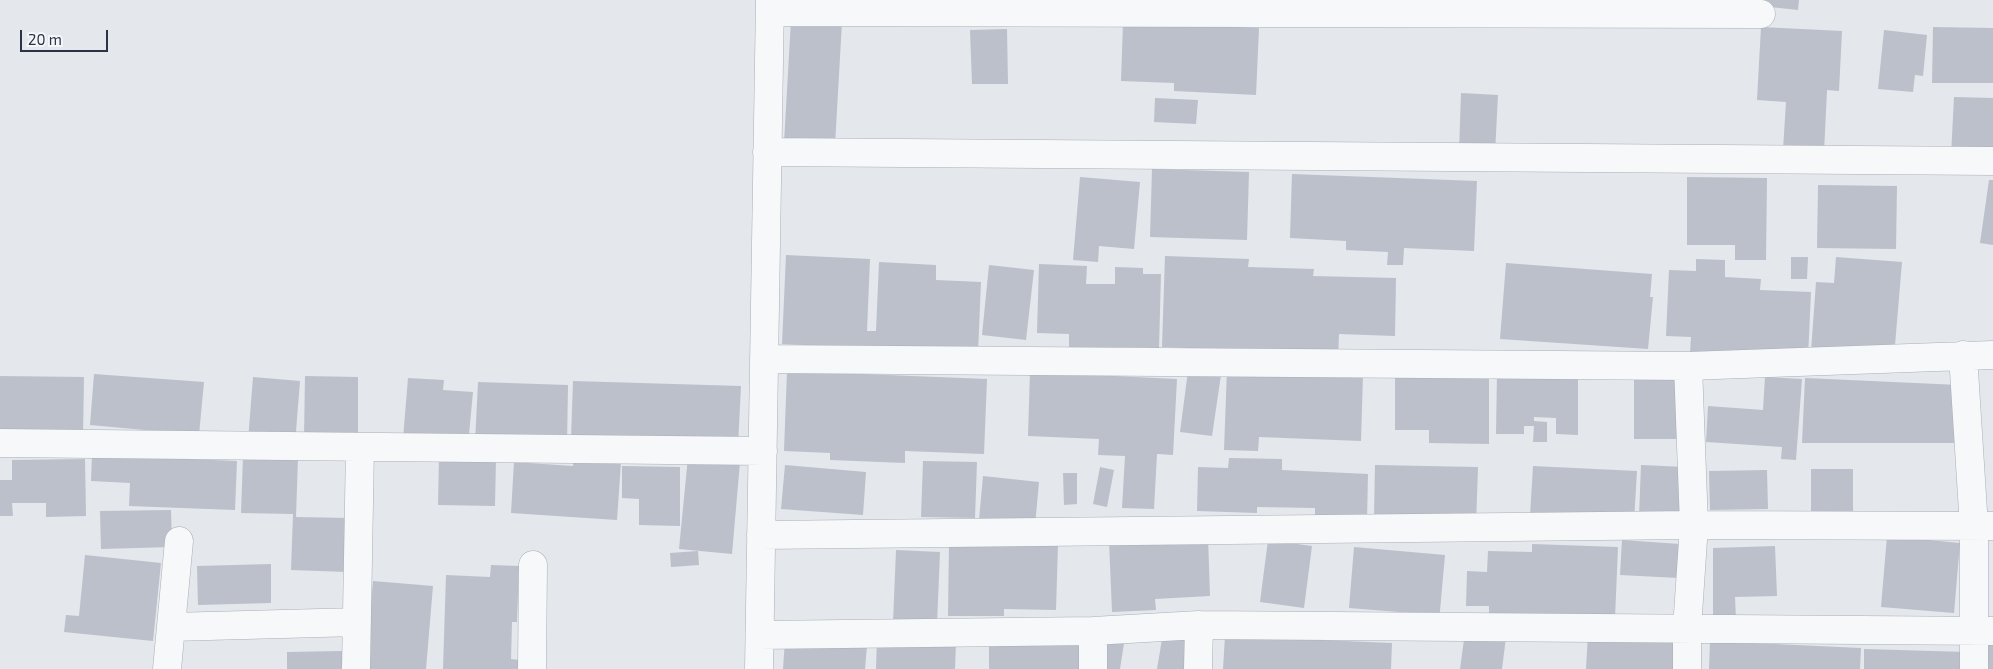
<!DOCTYPE html>
<html>
<head>
<meta charset="utf-8">
<style>
  body { margin:0 }
  #map { position:relative; width:1993px; height:669px; overflow:hidden; background:#e4e7ec; font-family:"Exo 2",sans-serif }
  canvas { display:block }
  .scale { position:absolute; left:20px; top:30px; width:88px; height:22px; box-sizing:border-box; border:2px solid #2b3445; border-top:0; padding-left:6px; font-size:15px; line-height:18px; white-space:nowrap; color:#2b3445; -webkit-text-stroke:4px #f4f6f9; paint-order:stroke }
</style>
</head>
<body>
<div id="map">
<canvas width="1993" height="669"></canvas>
<div class="scale">20 m</div>
</div>
<script>
const context = document.querySelector('canvas').getContext('2d');
context.lineJoin = 'round';
function fillPath(path, color) { context.fillStyle = color; context.fill(path, 'evenodd'); }
function trace(path, color, width, dash) { context.strokeStyle = color; context.lineWidth = width; context.lineCap = dash ? 'butt' : 'round'; context.setLineDash(dash || []); context.stroke(path); }
fillPath(new Path2D(`
  M1752 0H1799L1798 10 1752 5Z
  M791 20 842 22 835 145 784 143Z
  M1123 22 1259 28 1256 95 1174 91V83L1121 81Z
  M1761 27 1842 31 1839 91 1827 90 1824 152 1783 150 1786 102 1757 100Z
  M1933 27 1993 28V83H1932Z
  M1007 29 1008 84H972L970 30Z
  M1884 30 1927 35 1923 76 1915 75 1913 92 1878 89Z
  M1461 93 1498 95 1495 153 1459 152Z
  M1954 97 1993 98V158L1951 156Z
  M1155 98 1198 100 1196 124 1154 122Z
  M1152 169 1249 172 1247 240 1150 237Z
  M1292 174 1477 181 1474 251 1404 248 1403 265H1387L1388 252 1346 250V241L1290 238Z
  M1080 177 1140 182 1134 249 1099 246 1098 262 1073 260Z
  M1687 177 1767 178 1766 260H1735V245H1687Z
  M1989 180H1993V245L1980 243Z
  M1818 185 1897 186 1896 249 1817 248Z
  M786 255 870 259 867 331H876L879 262 936 265V280L981 282 978 353 782 344Z
  M1165 256 1249 259 1248 267 1314 269 1313 276 1396 278 1395 336 1339 334 1338 360 1294 352 1162 347Z
  M1791 257H1808L1807 279H1791Z
  M1836 257 1902 262 1894 357 1811 351 1816 282 1834 283Z
  M1696 259 1725 260V277L1761 279 1760 290 1811 292 1808 358 1690 353 1691 337 1666 336 1669 270 1696 271Z
  M1506 263 1652 274 1650 297H1653L1648 349 1500 339Z
  M1039 264 1087 266 1086 284H1115V267L1143 268V274H1161L1159 348 1117 347 1118 351 1069 349V334L1037 333Z
  M989 265 1034 270 1026 340 982 335Z
  M1227 369 1363 375 1361 441 1259 437 1258 451 1224 450Z
  M787 371 987 379 984 454 905 451V463L830 460V453L784 451Z
  M1188 371 1221 375 1212 436 1180 432Z
  M1030 372 1177 379 1173 455 1157 454 1154 509 1122 508 1125 456 1098 455 1099 439 1028 436Z
  M1395 372H1489V444L1429 443V430H1395Z
  M1497 373 1578 374V435L1556 434V418L1534 417V421L1547 422V442H1533L1534 426H1524V434H1496Z
  M94 374 204 382 199 435 90 425Z
  M1634 375H1682V439H1634Z
  M0 376 84 377 83 435 0 434Z
  M305 376 358 377V439L304 438Z
  M253 377 300 381 295 444 248 441Z
  M1765 377 1802 379 1796 460 1781 459 1782 447 1706 442 1708 406 1763 410Z
  M408 378 444 380 443 390 473 392 468 445 403 439Z
  M1805 378 1959 385 1958 443H1802Z
  M573 381 741 386 738 445 571 438Z
  M478 382 568 385 567 445 475 442Z
  M92 455 237 461 235 510 129 506 130 483 91 481Z
  M243 457 298 458 296 517 349 518 348 572 291 570 293 514 241 513Z
  M439 457 496 458 495 506 438 505Z
  M688 457 740 462 732 554 679 549Z
  M1229 458 1282 459V470L1368 474 1367 521 1315 519V508L1257 507V513L1197 511 1198 467 1228 468Z
  M85 459 86 516 46 517V503H12L13 516H0V480H12V460Z
  M574 459 621 462 617 520 511 513 514 462 573 466Z
  M923 461 977 462 975 518 921 517Z
  M785 465 866 472 863 515 781 509Z
  M1375 465 1478 467 1476 526 1374 517Z
  M1641 465 1685 467 1683 519 1639 517Z
  M622 466 680 467V526L639 525V499L622 498Z
  M1533 466 1637 471 1634 521 1530 516Z
  M1100 467 1114 470 1107 507 1093 504Z
  M1811 469H1853V522L1811 523Z
  M1767 470 1768 509 1710 510 1709 471Z
  M1063 473H1077V504L1064 505Z
  M983 476 1039 482 1035 526 979 520Z
  M171 510 172 547 101 549 100 511Z
  M1887 536 1960 543 1954 613 1881 607Z
  M1208 537 1210 596 1155 599 1156 610 1112 612 1109 541Z
  M1268 540 1312 546 1304 608 1260 602Z
  M1622 540 1680 544 1678 578 1620 575Z
  M949 543 1058 544 1056 610 1004 609V616H948Z
  M1532 544 1618 547 1615 618 1489 614V606H1466L1467 571 1487 572 1488 551 1532 552Z
  M1775 546 1777 596 1735 597 1736 619 1713 620V548Z
  M1354 547 1445 555 1439 622 1398 619 1399 612 1349 608Z
  M896 550 940 552 937 624 893 622Z
  M698 551 699 565 671 567 670 553Z
  M85 555 161 563 153 641 64 632 66 615 79 616Z
  M271 564V603L198 605 197 566Z
  M491 565 519 566 517 622H512L511 659 519 660V669H443L446 575 490 577Z
  M373 581 433 586 426 669H365Z
  M1465 632 1506 637 1502 669H1460Z
  M1163 633 1195 638 1190 669H1157Z
  M1104 634 1125 637 1120 669H1099Z
  M1588 634 1680 637 1679 669H1586Z
  M1225 636 1392 643 1391 669H1223Z
  M1985 636H1993V669H1982Z
  M877 638 956 642 955 669H876Z
  M785 640 867 646 865 669H783Z
  M1710 641 1861 648 1860 669H1709Z
  M989 642 1088 645V669H989Z
  M1864 649 1967 652V669H1864Z
  M342 651 343 669H287V652Z`), '#bbc0ca');
const street = new Path2D(`
  M770 12 1761 14
  M767 152 1993 161
  M1963 355 1974 527V669
  M764 359 1688 366 1993 355
  M0 443 763 451
  M761 535 1694 525 1993 526
  M171 627 357 622
  M760 635 1093 631 1199 625 1993 631
  M167 669 179 541
  M356 669 360 447
  M532 669 533 565
  M759 669 770 0
  M1093 669V631
  M1198 669 1199 625
  M1687 669V629L1694 525 1688 366`);
trace(street, '#a9aeb7', 29);
trace(street, '#f7f8fa', 28);
</script>
</body>
</html>
